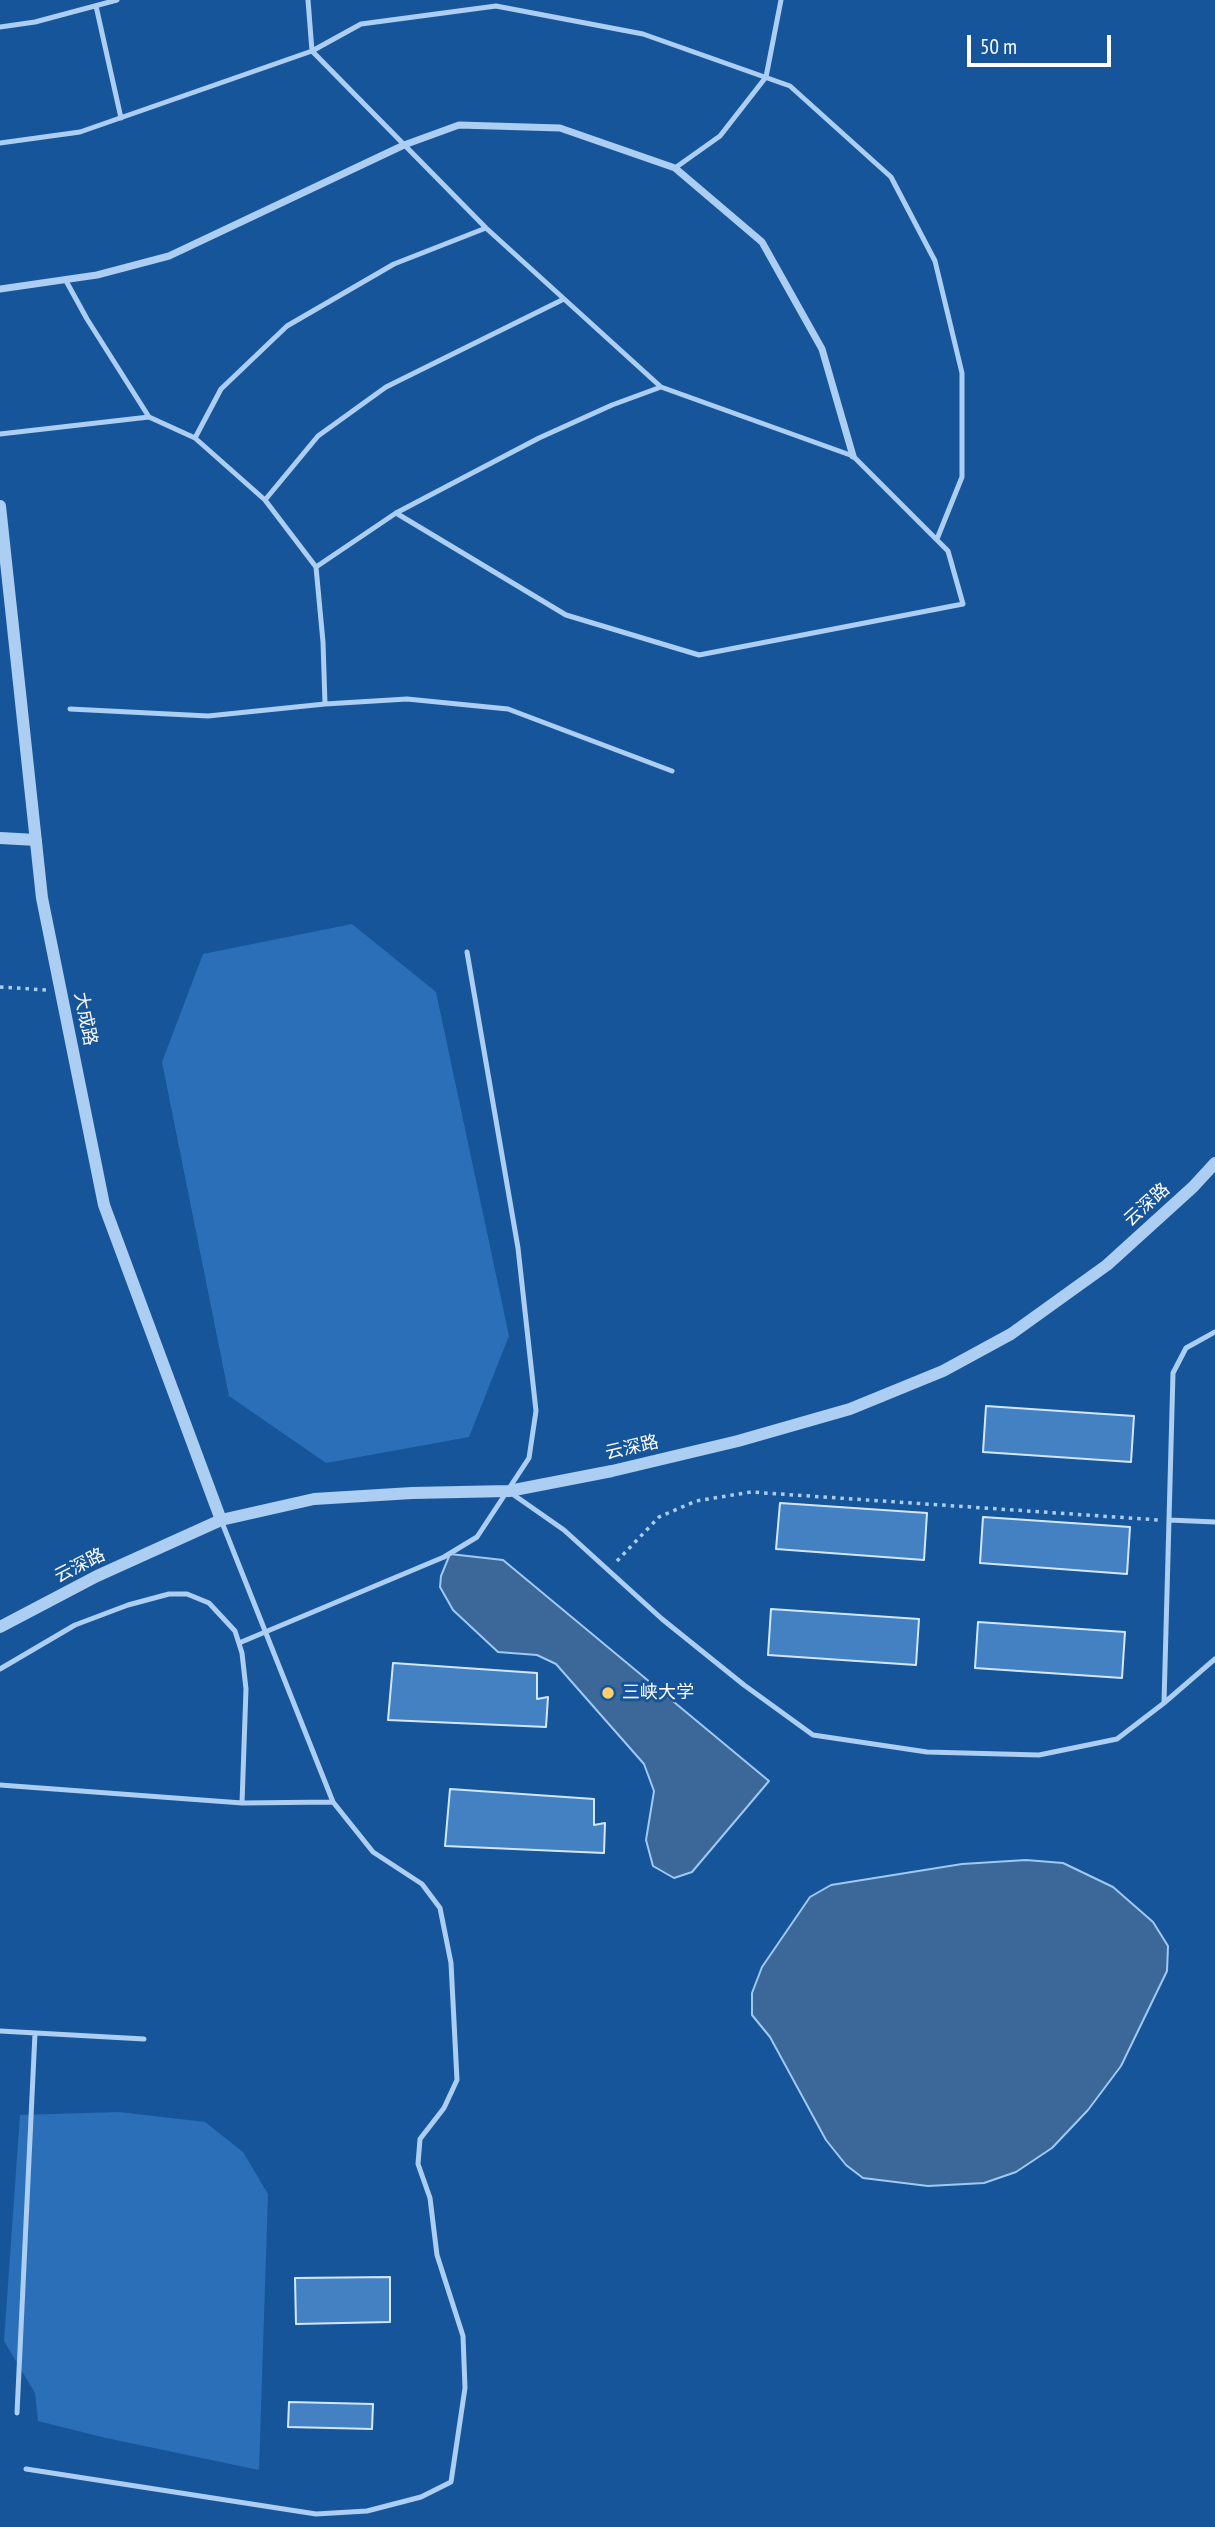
<!DOCTYPE html>
<html>
<head>
<meta charset="utf-8">
<style>
  body { margin:0 }
  #map { position:relative; width:1215px; height:2527px; overflow:hidden; background:#17559a; font-family:"PT Sans Narrow",sans-serif }
  canvas { display:block }
  .scale { position:absolute; left:967px; top:35px; width:144px; height:32px; box-sizing:border-box; border:4px solid #fff; border-top:0; padding-left:9px; font-size:21px; line-height:24px; white-space:nowrap; color:#fff; -webkit-text-stroke:5px #17559a; paint-order:stroke }
</style>
</head>
<body>
<div id="map">
<canvas width="1215" height="2527"></canvas>
<div class="scale">50 m</div>
</div>
<script>
const context = document.querySelector('canvas').getContext('2d');
context.lineJoin = 'round';
function fillPath(path, color) { context.fillStyle = color; context.fill(path, 'evenodd'); }
function trace(path, color, width, dash) { context.strokeStyle = color; context.lineWidth = width; context.lineCap = dash ? 'butt' : 'round'; context.setLineDash(dash || []); context.stroke(path); }
function write(font, color, halo, rows, align = 'center') {
  context.font = font + ' "PT Sans Narrow","Noto Sans SC",sans-serif'; context.lineWidth = 6; context.setLineDash([]); context.textBaseline = 'middle'; context.strokeStyle = halo; context.fillStyle = color; for (const [text, x, y, turn = 0] of rows) {
    context.save(); context.translate(x, y); context.rotate((+turn || 0) * Math.PI / 180); context.textAlign = isNaN(turn) ? turn : align; if (halo) context.strokeText(text, 0, 0); context.fillText(text, 0, 0); context.restore();
  }
}
fillPath(new Path2D(`
  M352 924 436 992 509 1336 469 1437 326 1463 229 1396 162 1062 203 954Z
  M119 2112 205 2122 243 2152 268 2194 259 2470 106 2438 38 2421 35 2393 4 2341 20 2115Z`), '#2a6fb7');
const water = new Path2D(`
  M450 1554 503 1560 769 1781 692 1872 674 1878 653 1866 646 1840 654 1791 644 1764 556 1664 537 1655 498 1652 453 1610 440 1587 441 1576Z
  M1026 1860 1063 1863 1113 1887 1153 1922 1168 1946 1167 1971 1121 2066 1088 2110 1052 2148 1016 2172 984 2183 928 2186 863 2178 846 2165 826 2140 770 2037 752 2015V1993L762 1967 810 1897 831 1885 962 1864Z`);
fillPath(water, '#3b6799');
trace(water, '#9ec9f4', 2);
const building = new Path2D(`
  M986 1406 1134 1416 1131 1462 983 1452Z
  M780 1503 927 1513 924 1560 776 1549Z
  M983 1517 1130 1527 1127 1574 980 1563Z
  M771 1609 919 1619 916 1665 768 1655Z
  M978 1622 1125 1632 1122 1678 975 1668Z
  M393 1663 537 1673V1699L548 1697 546 1727 388 1720Z
  M450 1789 594 1799V1825L605 1823 604 1853 445 1846Z
  M390 2277V2322L296 2324 295 2278Z
  M289 2402 373 2404 372 2429 288 2427Z`);
fillPath(building, '#4481c2');
trace(building, '#d3e7fc', 2);
trace(new Path2D(`
  M0 987 47 990
  M617 1561 659 1517 696 1501 751 1492 1159 1520`), '#abcef2', 3.5, [3.5, 5]);
trace(new Path2D(`
  M308 0 312 51 486 228 661 387 853 456 948 551 963 604 699 655 566 615 396 513
  M96 6 121 118
  M0 27 35 22 117 0
  M0 143 80 132 312 51 361 24 496 6 643 34 790 86 891 177 935 261 962 373V477L937 539
  M675 168 720 136 766 77 781 0
  M65 279 87 319 149 417 195 438 265 500 316 567 323 642 325 704
  M0 434 149 417
  M195 438 221 389 287 326 394 264 486 228
  M265 500 318 436 386 387 564 299
  M316 567 396 513 539 438 612 405 661 387
  M70 709 208 716 325 704 407 699 508 709 672 771
  M511 1493 564 1530 662 1619 744 1685 813 1735 927 1752 1039 1755 1117 1739 1164 1703 1215 1659
  M1169 1520 1215 1522
  M239 1643 444 1557 477 1537 529 1458 536 1411 518 1248 467 952
  M0 1669 75 1625 128 1605 169 1594H187L209 1603 235 1631 242 1653 246 1689 242 1803
  M1164 1703 1173 1373 1186 1348 1215 1332
  M0 1785 242 1803 333 1802
  M0 2031 144 2039
  M17 2413 35 2033
  M26 2469 316 2514 367 2511 421 2497 451 2482 465 2388 463 2336 437 2255 430 2198 418 2164 420 2139 444 2108 457 2080 451 1963 440 1908 422 1884 373 1852 333 1802 221 1520`), '#abcef2', 5);
trace(new Path2D(`
  M0 289 97 275 169 256 404 145 459 125 560 128 675 168 762 242 822 349 853 456`), '#abcef2', 7);
trace(new Path2D(`
  M0 506 42 898 104 1205 221 1520
  M0 838 36 840
  M0 1627 97 1576 221 1520 314 1499 412 1493 509 1491 612 1471 738 1441 850 1409 943 1371 1011 1334 1107 1265 1193 1187 1215 1163`), '#abcef2', 12);
for (const [x, y, r, color] of [
  [608,1693,7,"#ffcf6c"]
]) { const dot = new Path2D(); dot.arc(x, y, r, 0, 2 * Math.PI); context.fillStyle = color; context.fill(dot); trace(dot, '#17559a', 2.5); }
write('18px', '#fff', '#17559a', [
  ["大成路",85,1019,79],
  ["云深路",1147,1205,-42],
  ["云深路",632,1448,-13],
  ["云深路",80,1566,-27]
]);
write('18px', '#fff', '#17559a', [
  ["三峡大学",622,1693]
], 'left');
</script>
</body>
</html>
